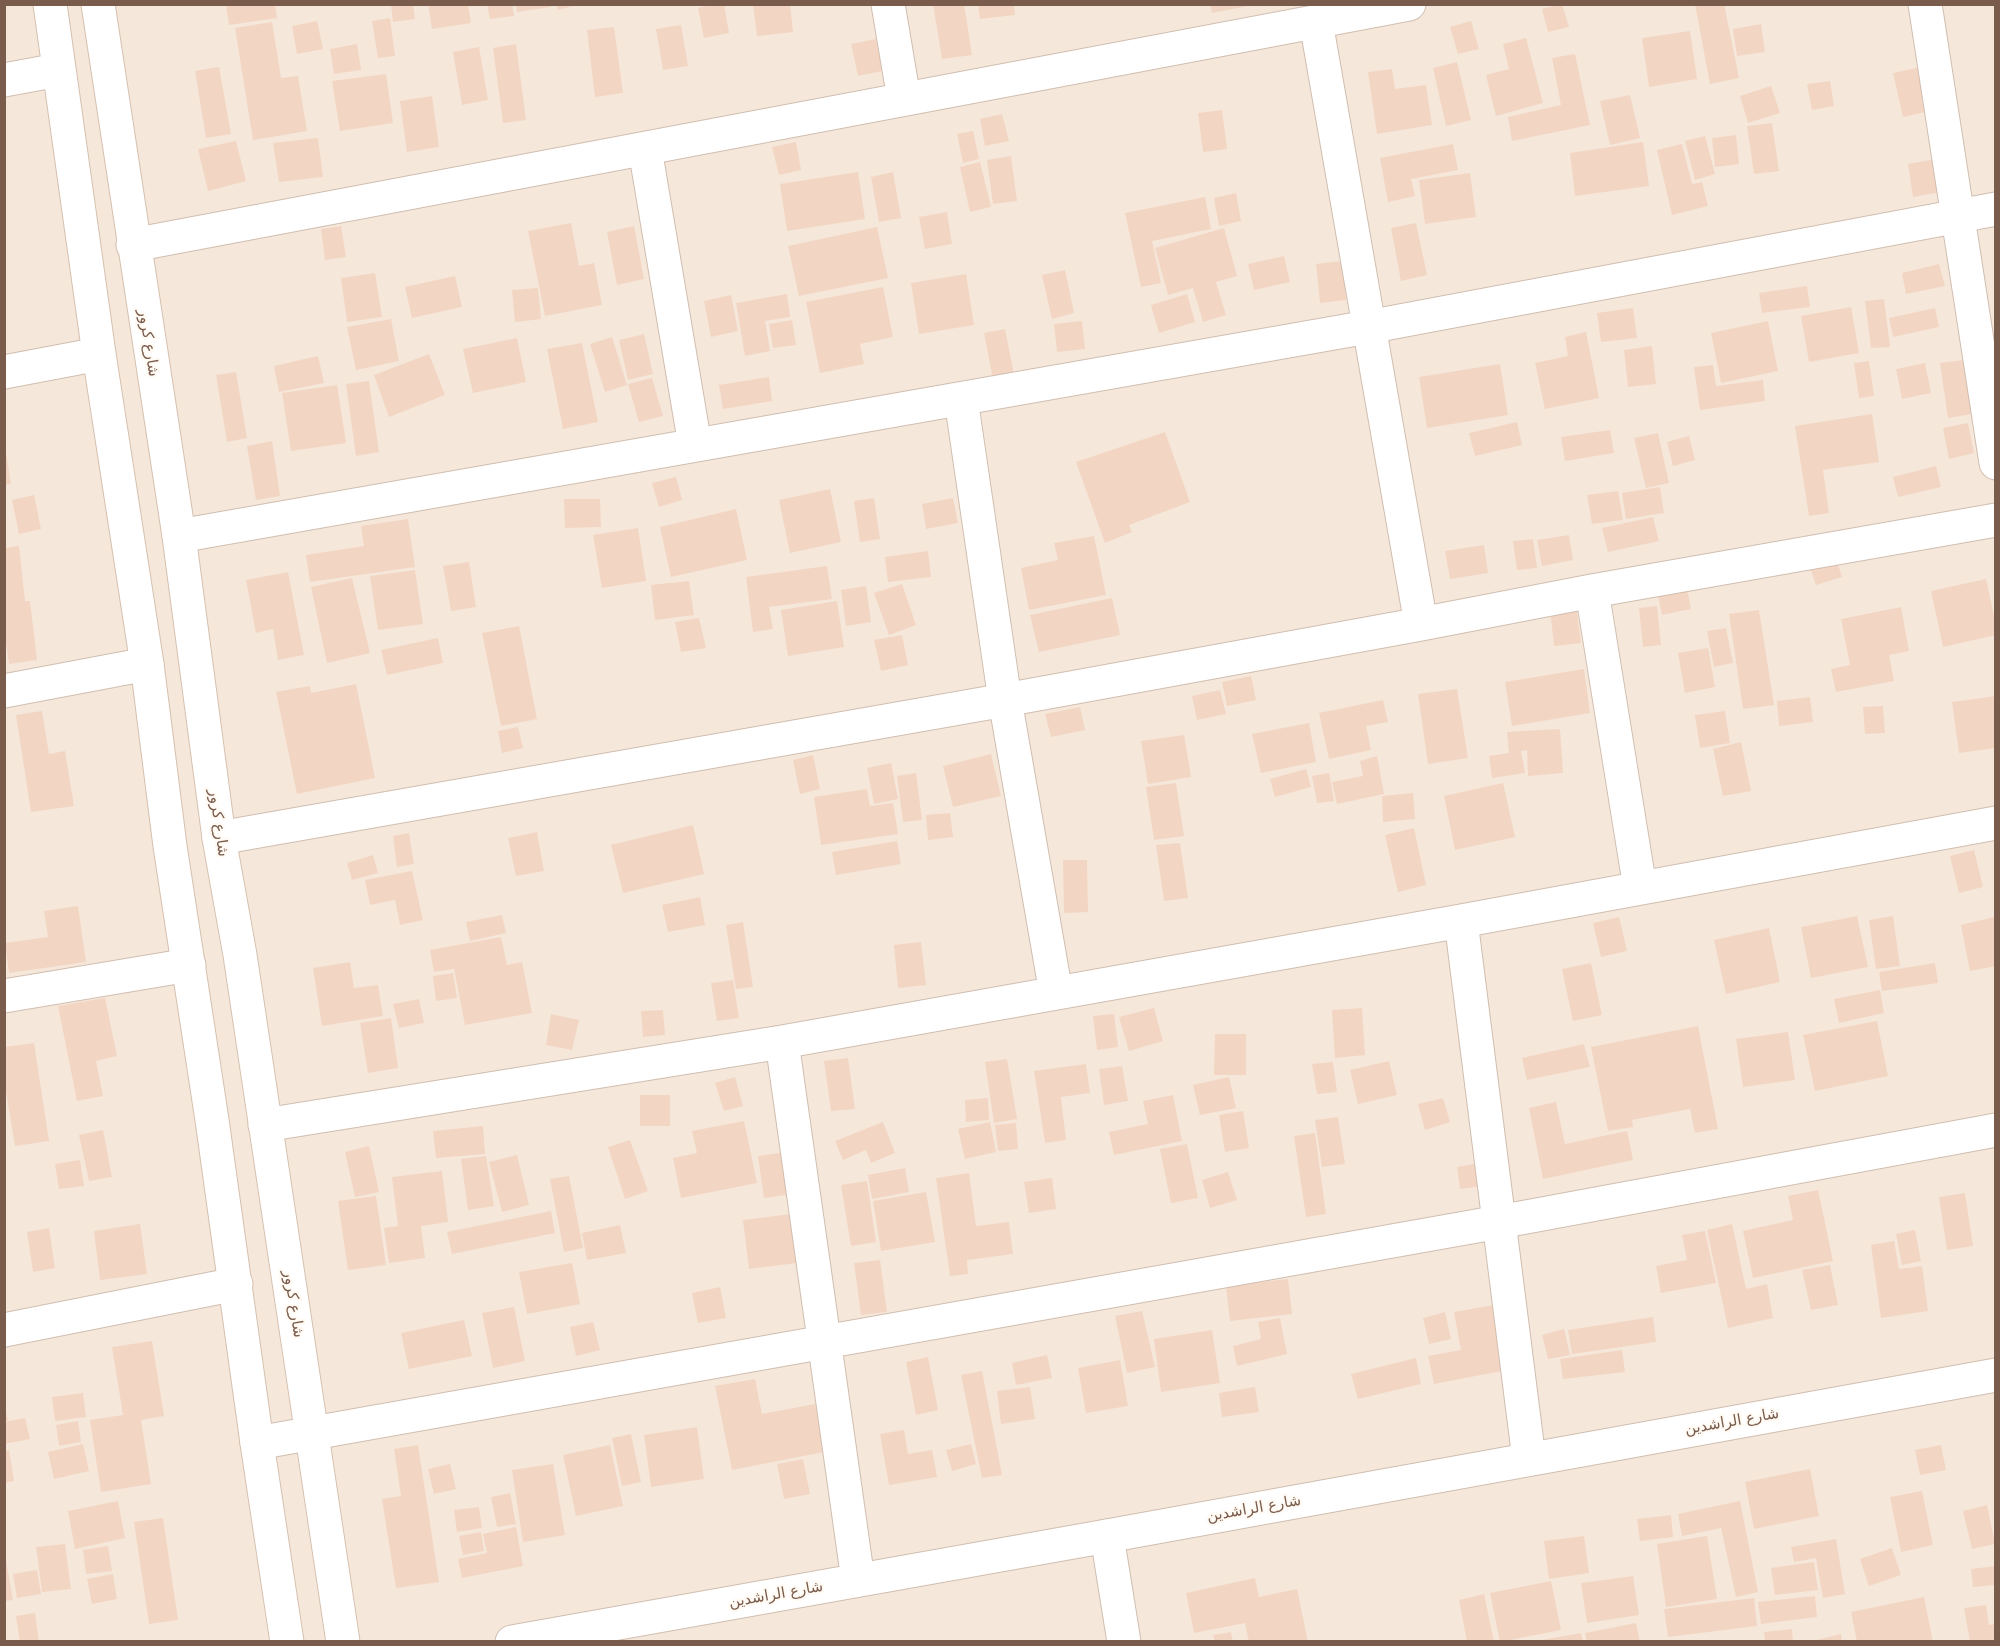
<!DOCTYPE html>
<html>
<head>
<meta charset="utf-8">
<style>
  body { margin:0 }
  #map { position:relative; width:2000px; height:1646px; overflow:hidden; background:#fdf6ec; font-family:"DejaVu Sans",sans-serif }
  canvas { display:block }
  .frame { position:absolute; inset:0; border:6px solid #7a5c4d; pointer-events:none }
</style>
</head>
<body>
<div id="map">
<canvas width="2000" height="1646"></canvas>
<div class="frame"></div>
</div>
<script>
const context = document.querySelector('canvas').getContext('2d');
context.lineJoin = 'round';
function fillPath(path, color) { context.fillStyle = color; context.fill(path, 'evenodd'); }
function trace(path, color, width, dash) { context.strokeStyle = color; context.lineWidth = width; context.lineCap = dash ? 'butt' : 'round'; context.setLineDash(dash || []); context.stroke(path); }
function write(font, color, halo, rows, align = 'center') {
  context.font = font + ' "DejaVu Sans",Cairo,sans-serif'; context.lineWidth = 4.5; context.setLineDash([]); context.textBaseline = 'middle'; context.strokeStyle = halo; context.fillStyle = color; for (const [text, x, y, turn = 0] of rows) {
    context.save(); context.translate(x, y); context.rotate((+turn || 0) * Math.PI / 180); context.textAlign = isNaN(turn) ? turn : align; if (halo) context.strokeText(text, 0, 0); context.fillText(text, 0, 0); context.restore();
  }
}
fillPath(new Path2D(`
  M5 5H1995V1641L5 1642Z`), '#f5e8da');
fillPath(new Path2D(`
  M226 4H275L277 18 229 25Z
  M391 4H413L415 19 393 22Z
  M428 4H468L471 23 432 29Z
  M487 4H512L514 16 490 19Z
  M516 4H551V7L517 12Z
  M556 4H577V5L558 10Z
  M713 4H724L729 33 704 38 698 8Z
  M753 4H790L793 32 757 36Z
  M933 4H964L972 55 942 59Z
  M978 4H1014L1015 15 980 19Z
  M1210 4H1248V6L1212 13Z
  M1562 4 1569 27 1548 32 1542 9Z
  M1695 4H1724L1739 78 1710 84Z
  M390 18 395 56 378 58 372 21Z
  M317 21 323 49 297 54 292 26Z
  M1471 21 1479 49 1458 54 1450 27Z
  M272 22 281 78 298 76 307 131 253 140 235 28Z
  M1761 24 1765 52 1737 56 1733 29Z
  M681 25 688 66 663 70 656 29Z
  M614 27 623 93 595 97 587 30Z
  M1690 31 1697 79 1649 87 1642 38Z
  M1526 38 1543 103 1496 116 1486 75 1509 69 1503 44Z
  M876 39 882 71 858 76 851 44Z
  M357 44 361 70 334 74 330 49Z
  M516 44 526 120 503 123 493 48Z
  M479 47 488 100 462 105 453 52Z
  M1575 54 1590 125 1512 141 1508 117 1561 105 1552 58Z
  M1457 62 1471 120 1446 126 1433 68Z
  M219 67 231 134 206 138 195 71Z
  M1921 67 1930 111 1903 117 1893 73Z
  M1392 69 1395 89 1426 85 1432 125 1377 134 1368 72Z
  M386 74 393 123 340 131 332 81Z
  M1830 81 1834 106 1812 110 1807 84Z
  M1771 86 1780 113 1748 123 1740 96Z
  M1630 95 1640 138 1610 145 1600 101Z
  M432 96 439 147 407 152 400 101Z
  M1222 110 1227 149 1203 152 1198 113Z
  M1002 114 1009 141 985 146 980 119Z
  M1772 123 1779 171 1754 174 1747 126Z
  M973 131 979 159 963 163 957 134Z
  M1736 135 1739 164 1715 167 1712 138Z
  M1705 136 1715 174 1695 180 1685 141Z
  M318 138 323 177 279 182 273 143Z
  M236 141 246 181 208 191 198 149Z
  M796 142 801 170 779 175 772 147Z
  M1643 142 1649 186 1575 196 1570 153Z
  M1453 144 1458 170 1411 179 1415 196 1388 202 1380 158Z
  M1682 144 1692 184 1702 182 1708 206 1672 215 1657 150Z
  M1011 156 1017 201 993 204 987 160Z
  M1936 159 1941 192 1913 197 1908 164Z
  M980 162 991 207 970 212 960 167Z
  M858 172 865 219 787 231 780 184Z
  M893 172 901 218 879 222 871 177Z
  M1470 173 1476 217 1425 224 1419 180Z
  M1236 193 1241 221 1219 226 1214 198Z
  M1205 197 1211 229 1152 241 1161 283 1141 287 1125 213Z
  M947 212 952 244 925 249 919 217Z
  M571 223 579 266 594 263 602 305 545 316 528 231Z
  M1416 223 1427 275 1401 281 1391 228Z
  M341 226 346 257 325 260 321 229Z
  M634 226 644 279 617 285 607 232Z
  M877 227 888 278 799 296 788 246Z
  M1224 228 1237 276 1216 282 1226 315 1203 322 1193 288 1168 295 1155 248Z
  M1284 256 1290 282 1254 290 1248 264Z
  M1342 261 1346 300 1320 303 1316 264Z
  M1939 264 1945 286 1906 294 1902 273Z
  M1065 270 1074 313 1052 319 1042 275Z
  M375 273 382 317 347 322 341 278Z
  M966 274 974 325 919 334 911 283Z
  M455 276 462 307 412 318 405 287Z
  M1807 286 1810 307 1762 313 1759 293Z
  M883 287 893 337 860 344 864 364 820 373 806 302Z
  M538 288 541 319 515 322 512 290Z
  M787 294 790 317 765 321 770 351 745 356 736 303Z
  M1187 294 1195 322 1159 333 1151 305Z
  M731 295 738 331 711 337 704 301Z
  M1884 299 1890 347 1871 348 1865 301Z
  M1851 307 1859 353 1809 362 1801 316Z
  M1633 308 1637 338 1601 342 1597 313Z
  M1935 308 1939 327 1893 337 1889 318Z
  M391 319 399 361 356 370 347 327Z
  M792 320 796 345 773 348 769 324Z
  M1082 321 1085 349 1057 352 1054 324Z
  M1768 321 1778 371 1721 383 1711 333Z
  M1005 329 1014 374 993 379 984 333Z
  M1586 332 1599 398 1545 409 1535 363 1568 356 1565 337Z
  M644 334 653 374 628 380 619 340Z
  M612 337 627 385 605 392 590 344Z
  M517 338 526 382 473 393 463 349Z
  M582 343 598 422 563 429 547 349Z
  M1652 346 1656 384 1628 387 1624 350Z
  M429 354 445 395 389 417 374 375Z
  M318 356 324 383 279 392 274 366Z
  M1971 359 1978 413 1948 418 1940 363Z
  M1869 361 1874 396 1859 398 1854 363Z
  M1925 363 1931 393 1902 399 1896 369Z
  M1500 364 1508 415 1427 428 1419 377Z
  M1713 365 1716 386 1763 380 1765 401 1700 410 1694 367Z
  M236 372 247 438 227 442 216 375Z
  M769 377 772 401 723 409 719 385Z
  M652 378 663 416 639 422 628 384Z
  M369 381 379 452 356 456 346 384Z
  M337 385 346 443 291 451 282 393Z
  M1872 414 1879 462 1823 470 1829 513 1809 516 1795 426Z
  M1517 422 1522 445 1475 456 1469 433Z
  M1968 423 1974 453 1949 459 1943 428Z
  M1610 430 1614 453 1565 461 1561 437Z
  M1165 432 1190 502 1129 525 1132 532 1105 543 1076 462Z
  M1658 433 1669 483 1646 488 1634 438Z
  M1689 436 1695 460 1673 466 1667 442Z
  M4 440 11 484 4 485Z
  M272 441 280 496 256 500 247 446Z
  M1936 466 1941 487 1898 497 1893 477Z
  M676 477 682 500 659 507 652 483Z
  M1660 487 1664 513 1626 519 1622 493Z
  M830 489 841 542 790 553 779 500Z
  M1618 491 1623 520 1592 524 1587 495Z
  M34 495 41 529 19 534 12 500Z
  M874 498 880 539 860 542 854 501Z
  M953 498 958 523 926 529 922 504Z
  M564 499H600L601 527 565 528Z
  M736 509 747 560 671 577 660 527Z
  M1653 517 1659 541 1608 552 1602 528Z
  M408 519 415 567 310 582 306 555 364 546 361 526Z
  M638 528 646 581 602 588 593 535Z
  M1569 535 1573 560 1542 566 1537 540Z
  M1094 536 1106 595 1029 610 1021 568 1058 560 1054 543Z
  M1533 539 1537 568 1517 570 1513 541Z
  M1484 545 1488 573 1450 579 1445 551Z
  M19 546 25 601H30L37 660 9 664 4 628V548Z
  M1833 548 1842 577 1816 585 1806 556Z
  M928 551 931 577 888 582 885 557Z
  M469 562 476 607 451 611 443 566Z
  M827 566 832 599 769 607 773 629 753 632 746 577Z
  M415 570 423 624 378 630 370 576Z
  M288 572 304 655 278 660 273 629 256 633 246 580Z
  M352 578 370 653 327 663 311 587Z
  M1986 579 1996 625V635L1943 647 1931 591Z
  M689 581 694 615 655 620 651 585Z
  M902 584 916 625 889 635 874 593Z
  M1686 584 1691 609 1662 615 1657 590Z
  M866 586 871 622 846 626 841 590Z
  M1112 598 1120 635 1039 652 1030 615Z
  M837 601 844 647 788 656 781 610Z
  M1576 605 1581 643 1554 646 1550 609Z
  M1657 606 1661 645 1643 647 1639 608Z
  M1901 607 1909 651 1889 655 1894 681 1836 692 1831 669 1850 665 1841 619Z
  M1759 610 1774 705 1743 709 1729 614Z
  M699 618 706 648 681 652 675 622Z
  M519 626 537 719 501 726 482 633Z
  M1726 628 1733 663 1714 667 1707 631Z
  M902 635 908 665 881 671 874 640Z
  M438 638 443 663 387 675 381 650Z
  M1708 648 1715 687 1685 693 1678 653Z
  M1584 669 1590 713 1512 726 1505 682Z
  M1251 676 1256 700 1227 706 1222 682Z
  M356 684 375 778 297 794 276 692 310 686 311 693Z
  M1457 689 1468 758 1428 764 1418 694Z
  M1220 690 1226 714 1197 720 1192 696Z
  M1996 696V748L1959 753 1952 702Z
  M1810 697 1813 722 1779 726 1777 701Z
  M1383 700 1388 722 1366 726 1371 750 1329 759 1319 713Z
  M1883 706 1885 733 1865 734 1863 707Z
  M1080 707 1085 730 1051 737 1045 714Z
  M42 711 49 754 65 751 74 806 31 812 16 715Z
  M1725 711 1730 743 1700 748 1695 715Z
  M1309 723 1316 762 1261 773 1252 734Z
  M518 727 523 748 502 753 498 731Z
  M1560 729 1563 773 1528 776 1527 750 1521 751 1525 773 1492 778 1489 756 1509 753 1507 732Z
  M1184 735 1191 777 1148 784 1141 741Z
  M1741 742 1751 791 1723 796 1713 749Z
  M991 754 1001 796 953 807 943 766Z
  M813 755 820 789 800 794 793 760Z
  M1377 756 1384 794 1337 804 1332 782 1363 776 1360 761Z
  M891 763 898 799 874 804 867 768Z
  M1306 769 1311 787 1275 797 1270 779Z
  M916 773 922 820 903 822 897 776Z
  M1329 773 1334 801 1317 803 1312 776Z
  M1176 783 1184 836 1154 840 1146 787Z
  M1503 783 1515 837 1455 850 1444 796Z
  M867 789 870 806 893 803 898 834 821 845 814 797Z
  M1413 793 1415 819 1383 822 1382 796Z
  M950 813 953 837 928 840 926 815Z
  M693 825 704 874 623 893 611 845Z
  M1414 828 1426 885 1398 892 1385 835Z
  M537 832 544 871 516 876 508 838Z
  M409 833 414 864 397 867 393 836Z
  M897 841 901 864 836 875 832 852Z
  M1180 843 1188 898 1164 901 1156 845Z
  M1974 850 1983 887 1959 893 1950 856Z
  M373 855 378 873 352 880 347 863Z
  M1063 860H1087L1088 912 1064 913Z
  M412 871 423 920 400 925 395 900 370 905 365 880Z
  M700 897 705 925 668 932 662 905Z
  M78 906 86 962 9 973 5 943 48 937 44 911Z
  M502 915 506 933 470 941 466 922Z
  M1857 916 1868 967 1811 978 1801 927Z
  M1893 916 1900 966 1876 969 1869 920Z
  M1619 917 1627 951 1601 957 1593 923Z
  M1994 917 1996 966 1970 971 1961 925Z
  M743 922 753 987 736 989 726 925Z
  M1769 928 1780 982 1726 994 1714 940Z
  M501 937 507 965 522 962 532 1013 465 1025 454 969 434 972 430 950Z
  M921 942 926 985 898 988 894 945Z
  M350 962 354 988 378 985 383 1016 322 1026 313 968Z
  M1591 963 1602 1015 1573 1021 1562 969Z
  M1935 963 1938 983 1882 991 1879 972Z
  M453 973 457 998 436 1001 433 976Z
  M733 980 739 1018 717 1021 711 983Z
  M1880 990 1884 1013 1839 1023 1834 999Z
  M105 998 117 1056 96 1061 103 1096 77 1101 58 1006Z
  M419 999 424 1023 399 1028 393 1004Z
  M1154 1008 1163 1041 1129 1051 1119 1017Z
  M1362 1008 1365 1055 1335 1058 1332 1010Z
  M663 1010 665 1035 643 1037 641 1011Z
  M551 1014 579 1020 572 1050 546 1045Z
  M1114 1014 1118 1047 1097 1050 1093 1016Z
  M391 1018 398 1068 368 1073 360 1023Z
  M1877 1021 1888 1076 1815 1091 1803 1035Z
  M1698 1026 1718 1129 1695 1133 1690 1109 1632 1120 1633 1127 1608 1131 1591 1047Z
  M1788 1032 1795 1080 1743 1087 1736 1039Z
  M1215 1034H1246V1075H1214Z
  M34 1043 49 1141 15 1146 4 1080V1047Z
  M1584 1044 1590 1067 1527 1080 1522 1058Z
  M848 1058 855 1109 831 1111 824 1061Z
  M1007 1059 1017 1119 994 1123 985 1062Z
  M1389 1061 1397 1095 1358 1104 1350 1070Z
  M1333 1062 1337 1092 1317 1094 1312 1064Z
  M1086 1064 1090 1093 1061 1097 1066 1140 1045 1143 1034 1071Z
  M1122 1066 1128 1101 1104 1105 1099 1069Z
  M735 1077 743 1106 724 1111 715 1083Z
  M1229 1077 1236 1108 1200 1115 1193 1085Z
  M640 1095H670V1126H640Z
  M1173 1095 1182 1141 1114 1155 1109 1132 1148 1124 1143 1101Z
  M988 1098 989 1120 966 1122 965 1100Z
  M1443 1098 1450 1122 1425 1130 1418 1104Z
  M1556 1102 1565 1144 1627 1131 1633 1160 1543 1179 1529 1108Z
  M1243 1111 1249 1148 1225 1152 1219 1115Z
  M1338 1117 1345 1164 1322 1167 1315 1120Z
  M744 1121 757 1183 681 1198 673 1158 697 1153 692 1131Z
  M883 1122 895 1153 871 1163 866 1150 843 1160 835 1141Z
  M990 1122 996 1152 965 1159 958 1129Z
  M1016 1123 1018 1149 998 1151 995 1125Z
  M483 1126 485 1154 436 1158 433 1131Z
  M103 1130 112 1177 89 1181 79 1135Z
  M1315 1133 1326 1214 1306 1217 1294 1136Z
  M630 1140 648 1191 625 1199 608 1147Z
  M1187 1144 1198 1198 1171 1203 1160 1149Z
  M369 1146 379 1192 355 1197 345 1152Z
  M794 1151 800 1193 764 1198 758 1156Z
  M517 1155 529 1205 502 1212 489 1162Z
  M486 1156 494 1206 468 1210 461 1159Z
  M80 1160 84 1186 59 1189 55 1164Z
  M1480 1163 1483 1186 1460 1189 1457 1167Z
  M905 1168 909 1192 872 1199 868 1175Z
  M442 1171 448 1222 421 1226 425 1258 389 1263 384 1228 398 1226 392 1177Z
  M1228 1172 1237 1200 1210 1208 1202 1180Z
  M969 1173 976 1226 1009 1222 1013 1254 967 1260 968 1274 950 1276 936 1178Z
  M569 1176 583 1248 564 1252 550 1179Z
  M1052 1178 1056 1209 1029 1213 1024 1182Z
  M867 1181 876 1242 851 1246 841 1185Z
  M1818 1190 1833 1261 1753 1278 1743 1231 1793 1220 1788 1196Z
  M926 1192 935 1242 881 1251 873 1201Z
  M1965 1193 1973 1246 1947 1250 1939 1197Z
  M376 1196 386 1265 348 1270 338 1201Z
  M551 1211 555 1233 452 1254 447 1232Z
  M791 1214 797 1263 749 1269 743 1220Z
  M140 1224 147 1274 100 1280 94 1231Z
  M1732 1224 1746 1289 1767 1284 1773 1318 1728 1328 1707 1230Z
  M620 1225 626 1253 587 1260 582 1233Z
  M49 1228 55 1268 33 1272 27 1232Z
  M1915 1230 1921 1261 1902 1265 1896 1234Z
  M1705 1231 1716 1283 1661 1293 1656 1266 1687 1260 1682 1235Z
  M1894 1241 1899 1269 1922 1266 1928 1311 1881 1318 1871 1245Z
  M880 1260 887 1312 861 1315 854 1263Z
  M572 1263 580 1304 527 1314 519 1272Z
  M1830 1265 1838 1305 1811 1310 1802 1270Z
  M1288 1279 1292 1314 1230 1321 1226 1286Z
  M720 1287 726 1318 698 1323 692 1293Z
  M1499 1304 1512 1369 1434 1384 1428 1356 1461 1350 1454 1312Z
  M514 1307 525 1361 493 1368 482 1313Z
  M1142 1311 1155 1367 1127 1373 1115 1316Z
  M1445 1312 1451 1339 1429 1344 1423 1318Z
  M1653 1317 1656 1342 1572 1354 1568 1330Z
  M1280 1318 1287 1354 1237 1366 1233 1346 1261 1339 1258 1322Z
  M464 1320 472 1356 409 1369 401 1333Z
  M593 1322 600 1350 576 1356 570 1327Z
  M1564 1329 1570 1355 1548 1359 1542 1335Z
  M1212 1330 1220 1383 1161 1392 1154 1339Z
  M152 1341 164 1416 141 1420 151 1484 101 1492 90 1420 123 1415 112 1347Z
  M1622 1350 1625 1372 1563 1379 1560 1359Z
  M1047 1355 1052 1378 1016 1385 1012 1363Z
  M928 1357 938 1410 916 1415 906 1362Z
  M1416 1358 1421 1384 1358 1399 1351 1374Z
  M1120 1360 1128 1406 1086 1413 1078 1368Z
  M982 1371 1002 1475 982 1478 961 1375Z
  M755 1379 762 1414 815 1404 824 1452 732 1470 715 1386Z
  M1030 1387 1035 1419 1001 1424 997 1391Z
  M1255 1387 1259 1412 1222 1417 1219 1393Z
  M83 1393 86 1417 55 1421 52 1397Z
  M4 1405 8 1420 4 1421Z
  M25 1418 30 1439 4 1444V1422Z
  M78 1421 81 1442 59 1446 56 1425Z
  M697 1427 704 1479 651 1487 644 1435Z
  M904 1430 908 1454 932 1450 937 1477 889 1485 880 1434Z
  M631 1434 641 1482 622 1486 612 1438Z
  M83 1444 89 1471 54 1479 48 1452Z
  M971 1444 976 1464 952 1471 946 1450Z
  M418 1445 439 1582 396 1588 382 1499 401 1496 394 1449Z
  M610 1445 623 1506 576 1516 563 1455Z
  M1941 1445 1946 1470 1920 1475 1915 1450Z
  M9 1450 14 1481 4 1483V1451Z
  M803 1459 810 1494 784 1499 777 1464Z
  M450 1464 456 1489 434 1494 428 1469Z
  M553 1464 565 1535 523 1542 512 1470Z
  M1810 1469 1819 1516 1754 1529 1745 1482Z
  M1922 1491 1933 1545 1901 1552 1890 1497Z
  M510 1493 516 1524 497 1527 491 1497Z
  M118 1501 125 1538 75 1549 68 1511Z
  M1740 1501 1758 1592 1736 1597 1721 1528 1682 1536 1678 1514Z
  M1987 1505 1995 1544 1972 1549 1963 1511Z
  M479 1507 482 1528 457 1532 454 1510Z
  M1671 1515 1673 1537 1640 1541 1637 1519Z
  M163 1518 178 1620 149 1624 134 1522Z
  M516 1527 523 1566 462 1578 458 1559 487 1553 483 1534Z
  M481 1532 484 1551 463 1555 459 1536Z
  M1584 1536 1589 1573 1549 1579 1544 1541Z
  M1707 1536 1717 1599 1666 1607 1657 1544Z
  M1836 1539 1845 1594 1823 1598 1816 1558 1794 1562 1791 1547Z
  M65 1544 71 1589 42 1592 36 1547Z
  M108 1546 112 1571 86 1574 83 1550Z
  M1892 1548 1901 1575 1869 1586 1860 1559Z
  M4 1549 13 1600 4 1601Z
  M1814 1562 1818 1590 1775 1595 1771 1568Z
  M1996 1566V1585L1973 1587 1971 1569Z
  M37 1570 41 1594 17 1598 13 1574Z
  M113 1574 117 1599 92 1604 87 1579Z
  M1633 1576 1639 1615 1587 1623 1581 1583Z
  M1255 1578 1259 1597 1297 1589 1308 1642H1249L1245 1623 1194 1633 1186 1593Z
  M1551 1581 1561 1630 1500 1642 1490 1593Z
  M1484 1594 1494 1642H1467L1459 1600Z
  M1815 1596 1817 1617 1761 1624 1758 1602Z
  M1924 1597 1933 1642H1857L1851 1612Z
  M1754 1598 1757 1626 1668 1637 1664 1609Z
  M1986 1605 1989 1625 1996 1624V1642H1970L1964 1608Z
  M35 1613 39 1642H20L16 1616Z
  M1636 1623 1640 1642H1587L1585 1633Z
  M1792 1629 1793 1642H1765L1764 1632Z
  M1231 1632 1233 1642H1215L1213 1635Z
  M1581 1633 1583 1642H1542V1640Z
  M1841 1634 1842 1642H1812V1641Z`), '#f3d5c3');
const minor = new Path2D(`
  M888 4 904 99
  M1925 4 1996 463
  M1316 22 1421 624
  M4 80 58 70
  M645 149 695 445
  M133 245 1409 4
  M4 372 99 354
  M961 399 1005 700 1056 993
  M179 536 1368 327 1996 209
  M1592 591 1640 888
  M4 691 147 664
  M219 838 1005 700 1421 624 1592 591 1996 520
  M1461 921 1529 1459
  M4 996 189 965
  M782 1042 858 1580
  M265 1125 782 1042 1461 921 1996 823
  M4 1330 236 1284
  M257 1443 1499 1222 1996 1130
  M1107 1536 1124 1642`);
const tertiary = new Path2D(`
  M512 1642 1107 1536 1996 1375`);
const secondary = new Path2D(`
  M50 4 99 354 147 664 170 846 212 1120 257 1443 287 1642
  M98 4 179 536 219 838 240 955 343 1642`);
trace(minor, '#d1beb0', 35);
trace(tertiary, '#d1beb0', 35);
trace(secondary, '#d6c0b0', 35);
trace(minor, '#fff', 33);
trace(tertiary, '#fff', 33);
trace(secondary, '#fff', 33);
write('15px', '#7a5c4d', '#fffaf3', [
  ["شارع كرور",148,343,81],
  ["شارع كرور",218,823,82],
  ["شارع كرور",293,1304,81],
  ["شارع الراشدين",1732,1422,-10],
  ["شارع الراشدين",1254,1509,-10],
  ["شارع الراشدين",776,1595,-10]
]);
</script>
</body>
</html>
